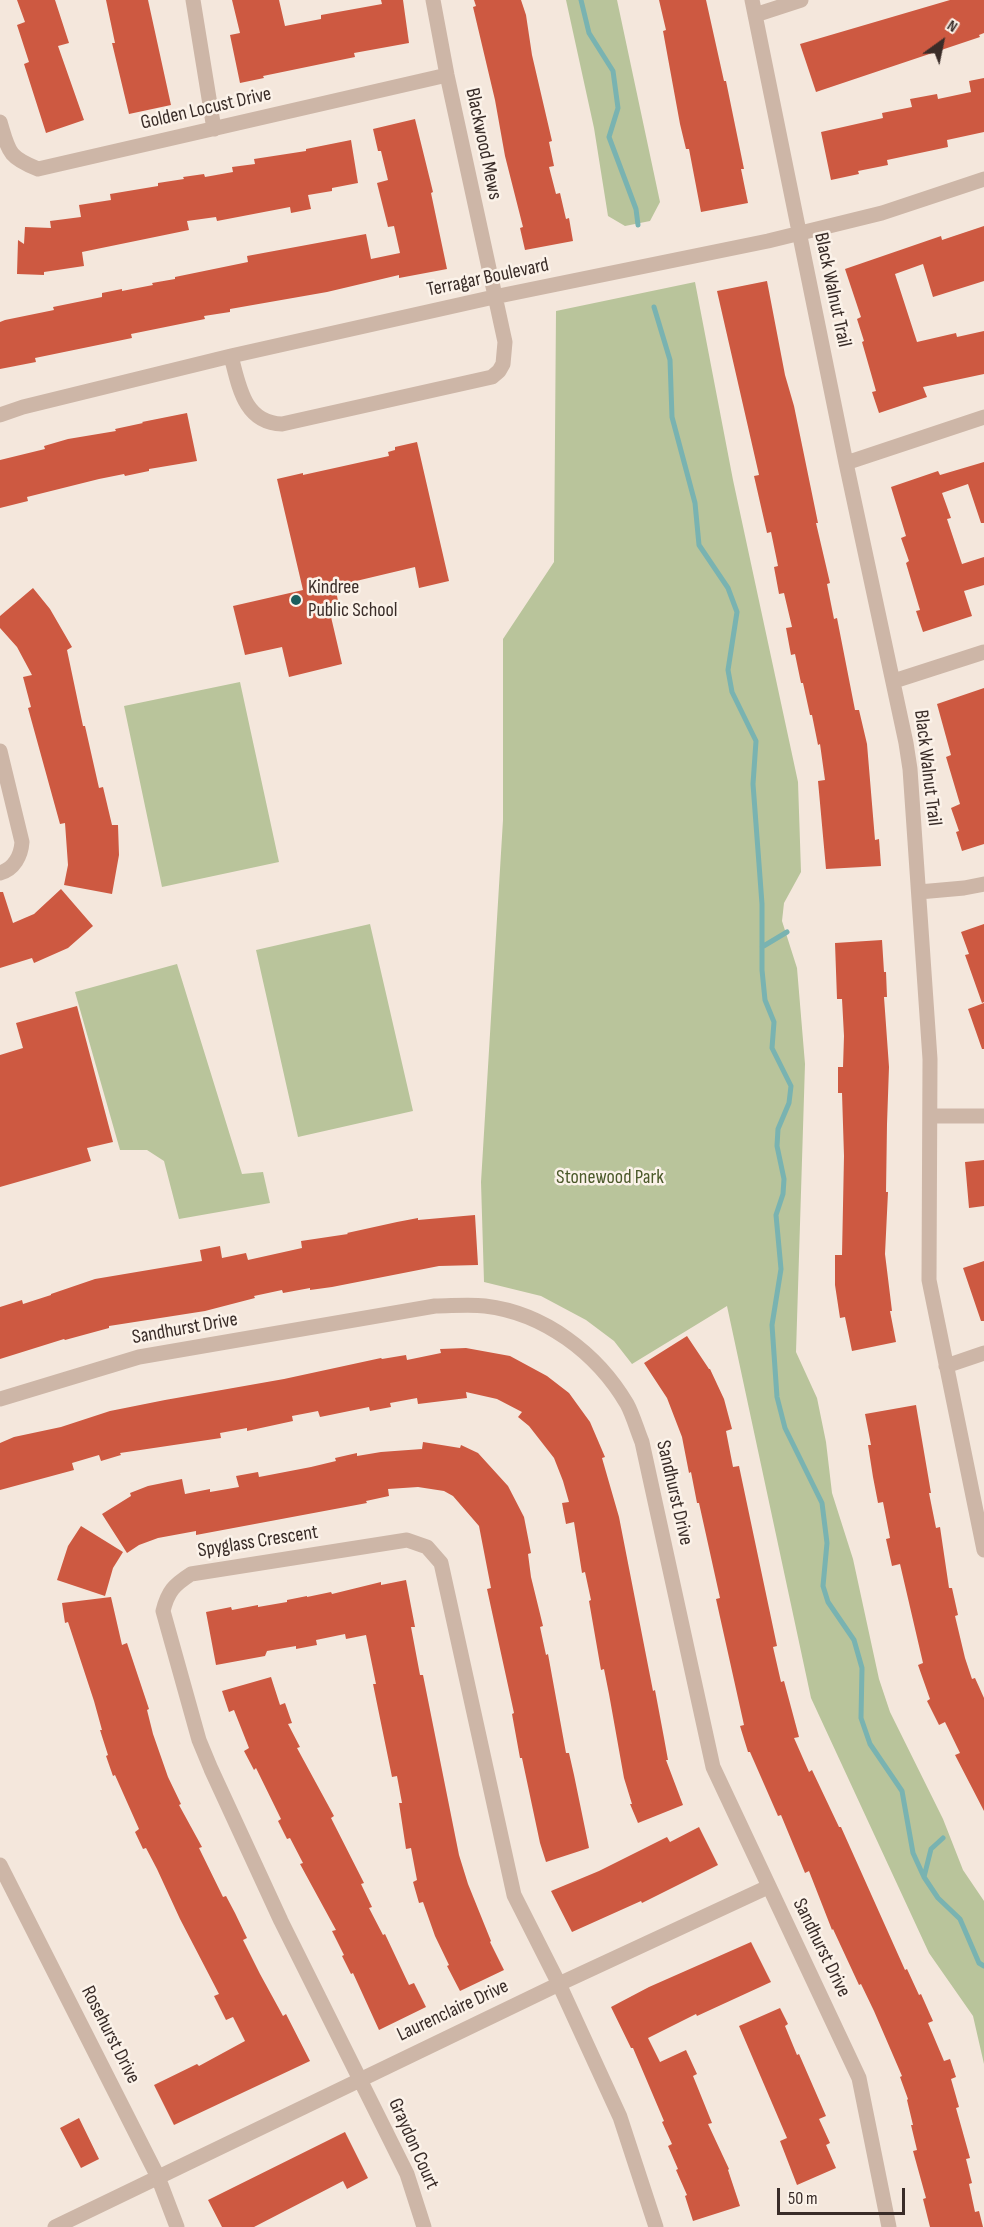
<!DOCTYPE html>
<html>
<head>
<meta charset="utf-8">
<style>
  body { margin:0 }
  #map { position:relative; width:984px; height:2227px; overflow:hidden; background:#f4e7dc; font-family:"Sofia Sans Condensed",sans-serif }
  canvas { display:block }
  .north { position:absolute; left:912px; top:12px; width:60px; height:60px; -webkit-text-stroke:4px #fbf2e9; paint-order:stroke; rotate:33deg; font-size:16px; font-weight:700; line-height:24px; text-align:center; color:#392c28 }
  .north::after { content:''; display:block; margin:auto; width:21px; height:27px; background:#392c28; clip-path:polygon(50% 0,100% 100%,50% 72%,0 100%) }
  .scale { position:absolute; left:777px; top:2188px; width:128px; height:27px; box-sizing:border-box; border:3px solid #392c28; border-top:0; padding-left:8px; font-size:18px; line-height:21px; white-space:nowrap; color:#392c28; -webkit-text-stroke:4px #fbf2e9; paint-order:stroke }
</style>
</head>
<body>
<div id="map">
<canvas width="984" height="2227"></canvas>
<div class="north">N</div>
<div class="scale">50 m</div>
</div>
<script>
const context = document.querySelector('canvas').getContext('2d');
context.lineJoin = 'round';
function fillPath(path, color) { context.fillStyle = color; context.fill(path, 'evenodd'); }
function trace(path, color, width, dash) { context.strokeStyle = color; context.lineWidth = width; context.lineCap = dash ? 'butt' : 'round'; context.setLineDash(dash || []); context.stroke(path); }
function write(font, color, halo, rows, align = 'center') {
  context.font = font + ' "Sofia Sans Condensed",sans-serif'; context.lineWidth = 5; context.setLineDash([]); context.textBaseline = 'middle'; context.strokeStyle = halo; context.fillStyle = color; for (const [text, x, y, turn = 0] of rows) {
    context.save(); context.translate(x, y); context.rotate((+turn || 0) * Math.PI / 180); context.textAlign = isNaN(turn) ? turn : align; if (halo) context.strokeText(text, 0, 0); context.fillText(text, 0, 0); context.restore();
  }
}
fillPath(new Path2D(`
  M566 0H617L660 202 650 221 625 226 608 216 594 128Z
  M695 282 733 480 798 782 801 872 784 903 782 921 797 968 805 1064 796 1352 817 1398 826 1442 832 1493 853 1559 879 1679 890 1712 943 1819 963 1870 984 1901V2064L973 2016 929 1953 811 1698 727 1306 632 1364 614 1341 586 1320 541 1296 484 1282 481 1182 503 820V639L554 562 556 311Z
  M240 682 279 862 162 887 124 706Z
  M370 924 413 1111 298 1137 256 950Z
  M177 964 242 1174 263 1172 270 1203 179 1219 164 1161 147 1150H120L75 992Z`), '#b9c49b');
trace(new Path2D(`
  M581 0 589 33 613 71 618 108 609 137 636 209 638 225
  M654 307 670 360 672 417 695 503 699 545 728 588 737 612 728 670 732 692 756 741 753 784 762 904V970L765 1000 774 1022 772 1048 791 1086 789 1103 778 1129 777 1146 784 1179 783 1194 776 1215 781 1269 772 1325 777 1397 785 1428 822 1503 827 1543 823 1586 828 1602 854 1640 862 1668 861 1718 870 1744 902 1791 913 1853 924 1877 938 1898 960 1919 979 1963 984 1966
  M762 947 787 932
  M924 1877 931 1849 943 1838`), '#79b3b1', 5);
fillPath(new Path2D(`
  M17 0H55L69 43 58 46 84 120 46 133 24 64 29 62 17 25 25 22Z
  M106 0H148L171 105 129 114 112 43H115Z
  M232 0H279L285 26 321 19V15L382 4 381 0H403L409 43 354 53 355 57 263 76 264 78 240 83 230 35 240 33Z
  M474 0H521L526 15 532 55 552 141 549 142 554 166 549 167 556 194 560 193 566 219 569 218 573 241 525 250 520 228 523 227 505 156 495 100 473 7 476 6Z
  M659 0H706L724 81H726L744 169H741L748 203 701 212 689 149H686L680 124 663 31 666 30Z
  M950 0H984V33L979 35 980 37 816 92 800 44Z
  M984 78V132L947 140 948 147 887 160 888 165 858 171 859 174 831 180 821 132 883 118 882 113 912 107 910 99 937 94 938 99 971 92 969 81Z
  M415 119 433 192 431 193 447 269 399 278V275L327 292 230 309V312L204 316 205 319 131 334 132 338 35 358 36 362 0 369V322L5 320 54 310 53 307 102 297V293L122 289V291L153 285 152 283 175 279V277L248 262 247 256 366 234 371 259 400 253 394 226 388 227 377 183 388 180 381 151H378L373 129Z
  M351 140 358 183 332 188V191L308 195 311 209 291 213 290 207 217 221 216 217 187 221 189 230 82 252 84 266 44 272V275L17 274 18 240 24 244 25 227 51 228 50 221 81 217 79 205 111 200 110 194 158 186V183L184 179 183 177 204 174 205 177 233 172 232 167 255 164 254 159 306 151V149Z
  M984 226V281L933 297 923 264 895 274 917 342 956 333 957 337 984 331V374L923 387 927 397 879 413 872 392 876 391 862 342 864 341 857 319 861 317 845 269 941 236 942 240Z
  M767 281 785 375 794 406 818 523H816L830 583 827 584 834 619 837 618 855 710H859L867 744 875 840 879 839 881 866 826 869 818 781 825 780 820 744 818 745 812 715H810L803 683H801L795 654 791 655 786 628 792 627 784 593 779 594 774 567 778 566 771 532 767 533 754 476 759 475 717 291Z
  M187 413 197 461 149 469V471L125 476 124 474 99 479 27 497 28 501 0 508V460L45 449 44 446 68 439 116 431 115 429 143 423 142 422Z
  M417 442 449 581 419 588 415 567 335 586 338 601 328 604 342 664 289 677 282 647 245 655 233 606 303 590 277 479 303 473V475L389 456 388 452 395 450V447Z
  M984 462V523H981L968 484 942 493 951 518 947 519 962 564 984 557V585L964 591 972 616 923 632 916 611 920 610 906 563 909 561 901 538 906 536 891 487 938 471 940 475Z
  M33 588 50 609 72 647 67 650 83 726H85L99 788 103 787 112 825H118L119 855 112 894 64 885 68 865 65 823 60 824 28 708 31 707 23 677 32 675 17 647 0 628V616Z
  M984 688V844L962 851 956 832 959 831 951 808 960 804 946 757 951 755 937 704Z
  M61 889 93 926 68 948 34 963 32 958 0 968V892H3L13 923 34 914Z
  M984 924V1002L982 1003 965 955 969 954 961 932Z
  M882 940 884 972H886L887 997H884L889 1067 887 1124 886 1192H888L885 1254 892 1311H890L896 1342 852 1351 845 1317 840 1318 835 1285V1255H842L844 1156 842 1093H838V1067H843L844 1036 842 999H837L835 943Z
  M984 1003V1049H982L968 1009Z
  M77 1006 113 1142 87 1148 91 1161 0 1187V1055L23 1048 16 1023Z
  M984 1160V1206L969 1208 965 1162Z
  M475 1215 478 1265 439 1266 332 1287 310 1290V1288L283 1293 282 1290 254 1296 255 1298 205 1311 109 1326V1328L65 1340 64 1339 0 1359V1307L22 1300 23 1304 51 1295V1294L95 1279 202 1261 200 1250 220 1246 222 1258 246 1253 248 1260 302 1248 301 1241 348 1234 347 1233 397 1222 418 1218V1220Z
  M984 1261V1321H981L963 1268Z
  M687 1336 709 1369H710L724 1399 732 1429 726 1431 733 1467 739 1466 777 1646 773 1647 781 1682 784 1681 799 1737 794 1738 809 1772 812 1770 839 1827H841L905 1970 907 1969 919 1995 921 1994 933 2021 928 2023 944 2061 950 2059 956 2077 951 2079 959 2107 956 2108 970 2158 966 2159 972 2183 969 2184 975 2212 979 2211 983 2227H930L923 2199 926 2198 913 2151 917 2150 911 2125H913L907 2100 908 2099 900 2077 902 2076 874 2011 861 1984 859 1985 833 1929 832 1930 809 1871 805 1873 781 1815 778 1816 750 1752H748L740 1726 744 1725 716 1599 720 1598 699 1503H697L691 1472 689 1473 682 1437 667 1398 644 1363Z
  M466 1348 510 1356 547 1376 569 1393 590 1422 605 1457 602 1458 619 1517 653 1691 655 1690 664 1738 668 1760H666L683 1805 638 1823 630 1804H632L624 1778 609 1694 604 1669 601 1670 589 1601 591 1600 585 1572 582 1573 574 1522 566 1524 562 1503 569 1502 563 1481 554 1458 529 1426 518 1417 522 1412 497 1399 466 1392 467 1398 418 1404 417 1398 390 1403 391 1407 370 1411 369 1407 320 1417 318 1411 292 1416 293 1421 247 1431V1428L220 1433 221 1438 120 1453 121 1455 101 1461 99 1455 72 1463 74 1470 0 1490V1443L14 1437 61 1427 110 1411 165 1400 284 1379 381 1358 382 1359 406 1355 407 1360 441 1353 440 1349Z
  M916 1405 931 1493H929L936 1528 940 1527 949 1588H952L958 1615 955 1616 965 1658 972 1679 975 1678 984 1698V1811L955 1755 960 1753 945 1722 939 1725 927 1701 930 1699 918 1665 923 1663 900 1564 892 1566 886 1539 890 1538 883 1502 878 1503 873 1477 868 1445H871L865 1414Z
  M423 1442 460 1448 461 1445 478 1453 508 1486 524 1517 531 1553 528 1554 531 1577 543 1626 540 1627 546 1655 548 1654 566 1753H569L574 1775 589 1848 546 1862 540 1843 522 1758H520L512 1714 514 1713 487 1589 491 1588 479 1526 453 1496 444 1491 418 1487 388 1489 389 1496 366 1501 367 1503 196 1535V1531L158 1538 139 1545 127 1553 102 1514 131 1496 130 1493 148 1486 182 1479 185 1494 210 1489V1492L239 1487 236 1476 258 1472 259 1477 311 1467 336 1461 335 1458 357 1453V1456L381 1452 422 1449Z
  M81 1526 123 1552 113 1568 105 1596 57 1580 68 1546Z
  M406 1580 415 1627H411L420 1675H423L459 1855 468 1884 491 1941 490 1942 504 1970 460 1991 447 1966 449 1965 435 1936 423 1902 419 1903 413 1882 417 1880 411 1848 406 1849 399 1803H402L397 1776 392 1777 373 1684H376L366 1635 346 1639 345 1634 316 1640 317 1645 296 1649V1646L267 1651 265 1656 216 1665 206 1612 231 1607 232 1610 258 1605V1607L287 1602V1600L307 1596V1597L331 1592 332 1594 381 1582V1585Z
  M111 1597 122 1645 127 1643 149 1709 147 1710 153 1734 168 1777 181 1804 179 1805 202 1847 199 1848 223 1897 226 1896 235 1913 247 1938 243 1940 260 1974 283 2016 286 2014 310 2061 174 2125 154 2085 197 2064 199 2066 245 2041 233 2017 226 2020 214 1996 219 1994 180 1919 157 1869 146 1848 143 1849 135 1832 139 1829 115 1775 113 1776 106 1756 108 1755 100 1730H102L94 1701 68 1622 65 1623 62 1603Z
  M271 1677 280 1705 285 1703 292 1723 288 1724 300 1747 297 1748 334 1816 331 1818 364 1883 361 1884 372 1907 369 1908 383 1935 385 1934 409 1985 414 1983 426 2007 379 2030 353 1973 351 1974 342 1956 344 1955 332 1931 336 1930 300 1864 303 1863 290 1838 287 1839 278 1821 281 1819 256 1768 254 1770 244 1751 249 1748 234 1710 229 1712 222 1691Z
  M699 1827 718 1865 642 1903 641 1901 572 1932 551 1891 599 1871 667 1837 670 1842Z
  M751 1942 771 1982 697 2016 696 2014 648 2038 660 2062 686 2050 697 2074 693 2076 712 2123 708 2124 729 2169 728 2170 740 2206 693 2221 685 2196 687 2195 676 2170 678 2169 668 2146 672 2144 662 2122 664 2121 633 2048H631L611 2007 649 1987Z
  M780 2008 788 2024 785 2026 797 2055 799 2054 826 2116 819 2119 830 2143 826 2145 836 2168 797 2185 780 2141 787 2138 739 2026Z
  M79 2118 99 2159 81 2168 60 2128Z
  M345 2132 368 2178 347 2189 343 2181 254 2227H222L208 2200Z`), '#cd5941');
trace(new Path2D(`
  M193 0 214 129
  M752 0 846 463 906 743 910 769 930 1059 929 1280 984 1550
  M755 15 801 0
  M0 122C9 152 8 157 38 169L447 75
  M231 356C239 386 244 423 282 424L492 377 499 371 503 364 505 342 447 75 433 0
  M0 415 23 407 231 356 494 297 768 241 882 213 984 179
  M846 463 984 417
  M894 681 984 652
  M0 751 22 842C21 856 14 869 0 873
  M919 892 964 888 984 884
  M930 1116H984
  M946 1366 984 1353
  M0 1399 139 1357 435 1306C451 1306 469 1304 485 1306 544 1313 597 1353 627 1404 633 1415 637 1430 642 1442L713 1767 859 2078 889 2227
  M0 1865 158 2177 177 2227
  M55 2227 559 1984 768 1887
  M424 2227 407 2174 281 1921 211 1769 199 1740 163 1611C168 1591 174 1585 191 1574L407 1540 427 1547 441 1563 514 1895 559 1984 620 2117 656 2227`), '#cdb6a7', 15);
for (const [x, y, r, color] of [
  [296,600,6,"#1b5d5d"]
]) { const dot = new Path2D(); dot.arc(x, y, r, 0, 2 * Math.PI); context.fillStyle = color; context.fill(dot); trace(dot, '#fbf2e9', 2); }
write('20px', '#392c28', '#fbf2e9', [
  ["Golden Locust Drive",206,109,-13],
  ["Blackwood Mews",483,144,78],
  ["Terragar Boulevard",488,278,-12],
  ["Black Walnut Trail",832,290,78],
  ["Black Walnut Trail",927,768,83],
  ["Sandhurst Drive",185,1329,-10],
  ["Sandhurst Drive",674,1493,77],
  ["Spyglass Crescent",258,1542,-9],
  ["Sandhurst Drive",821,1948,64],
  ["Laurenclaire Drive",453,2011,-25],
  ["Rosehurst Drive",110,2035,63],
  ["Graydon Court",413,2144,66]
]);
write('20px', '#392c28', '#fbf2e9', [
  ["Kindree",308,588],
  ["Public School",308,611]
], 'left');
write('20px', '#4b592a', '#fbf2e9', [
  ["Stonewood Park",610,1178]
]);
</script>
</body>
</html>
